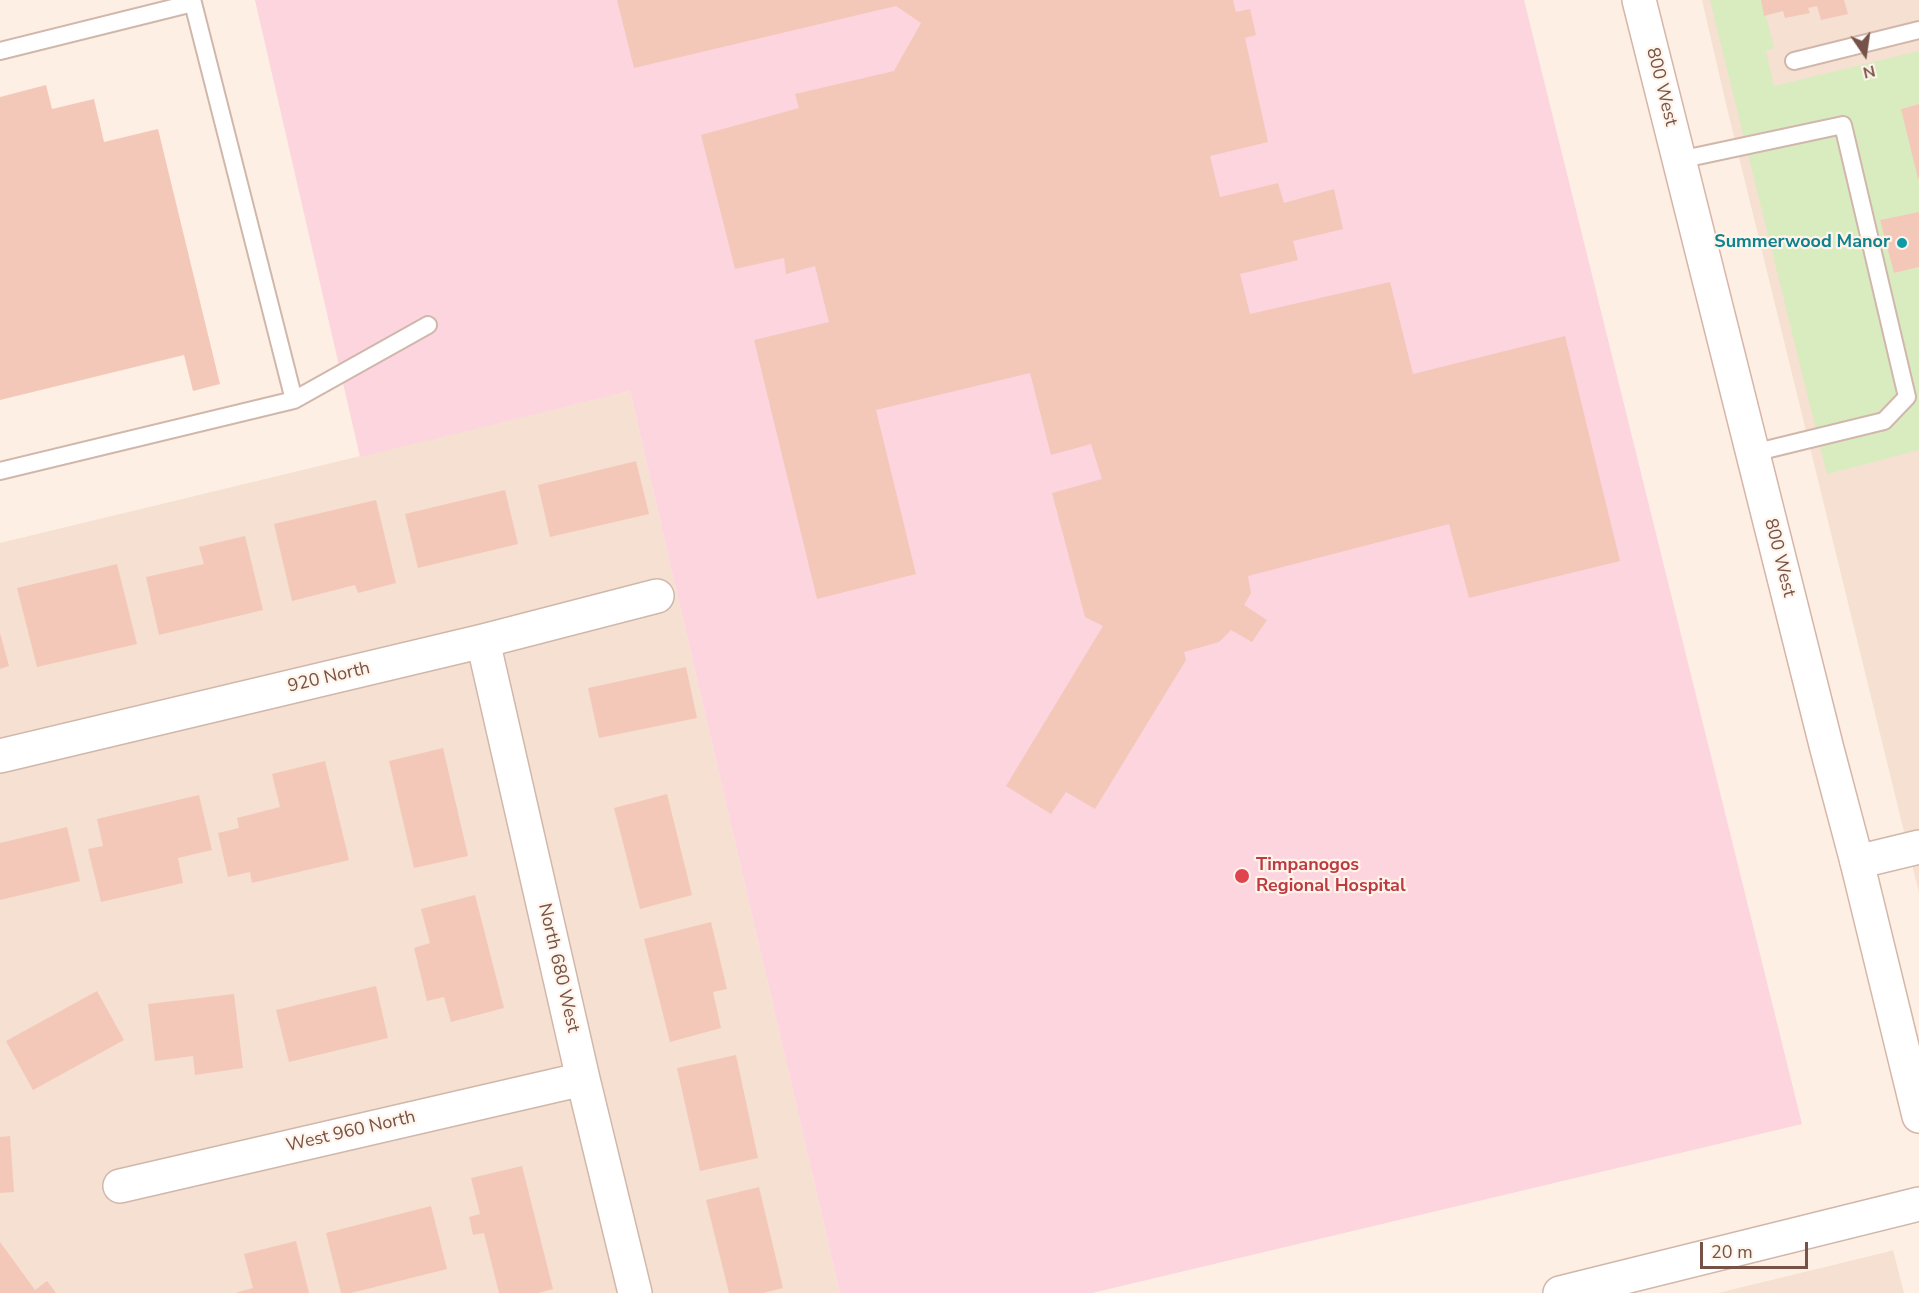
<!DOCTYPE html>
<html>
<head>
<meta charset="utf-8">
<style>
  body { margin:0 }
  #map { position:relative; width:1919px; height:1293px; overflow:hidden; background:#fdefe3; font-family:"Nunito Sans",sans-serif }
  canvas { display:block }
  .north { position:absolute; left:1835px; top:24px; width:60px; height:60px; -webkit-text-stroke:4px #fff4ea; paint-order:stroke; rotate:167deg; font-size:16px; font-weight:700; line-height:24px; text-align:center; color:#775247 }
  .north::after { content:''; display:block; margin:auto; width:21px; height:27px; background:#775247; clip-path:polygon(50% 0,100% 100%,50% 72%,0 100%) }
  .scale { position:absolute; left:1700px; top:1242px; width:108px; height:27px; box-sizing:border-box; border:3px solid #775247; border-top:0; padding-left:8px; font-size:18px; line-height:21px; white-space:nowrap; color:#775247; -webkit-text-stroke:4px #fff4ea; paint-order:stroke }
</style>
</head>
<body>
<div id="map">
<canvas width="1919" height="1293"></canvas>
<div class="north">N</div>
<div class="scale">20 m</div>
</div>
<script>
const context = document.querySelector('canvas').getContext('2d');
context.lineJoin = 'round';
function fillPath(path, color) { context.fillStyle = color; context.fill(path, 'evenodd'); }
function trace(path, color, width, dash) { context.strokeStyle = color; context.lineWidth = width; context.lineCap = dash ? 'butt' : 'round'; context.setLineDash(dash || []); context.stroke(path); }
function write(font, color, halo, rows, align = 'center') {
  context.font = font + ' "Nunito Sans",sans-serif'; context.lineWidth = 4.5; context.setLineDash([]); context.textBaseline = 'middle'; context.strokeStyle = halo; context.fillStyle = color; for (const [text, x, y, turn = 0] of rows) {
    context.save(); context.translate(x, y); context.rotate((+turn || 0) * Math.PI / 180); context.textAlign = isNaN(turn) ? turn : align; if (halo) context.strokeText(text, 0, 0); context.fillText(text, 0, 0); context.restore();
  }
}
fillPath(new Path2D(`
  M1702 0H1919V893L1727 108Z
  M630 391 840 1293H0V543Z
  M1893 1250 1904 1293H1718L1887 1252Z`), '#f5e0d1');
fillPath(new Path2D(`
  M255 0H1524L1802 1124 1092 1293H840L630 391 360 457Z`), '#fcd5df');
fillPath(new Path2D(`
  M1710 0H1762L1774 48 1766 51 1774 86 1919 51V104L1901 109 1919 182V212L1880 220 1894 273 1919 267V450L1827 474Z`), '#d8ecc0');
fillPath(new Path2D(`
  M617 0H1233L1236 12 1250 9 1256 35 1245 38 1268 142 1210 156 1220 197 1278 183 1284 203 1334 189 1343 229 1293 241 1298 260 1240 274 1250 314 1390 282 1413 374 1565 336 1620 561 1469 598 1449 524 1248 576 1251 593 1244 605 1267 620 1252 642 1231 630 1219 642 1184 652 1186 660 1095 809 1066 792 1051 814 1006 786 1103 626 1085 617 1052 493 1102 479 1091 444 1051 455 1030 373 876 410 916 574 817 599 754 340 829 322 815 266 786 274 784 258 735 269 701 135 799 108 795 94 894 71 921 23 896 6 634 68Z
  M1761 0H1844L1848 14 1821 20 1817 6 1808 8 1810 13 1785 18 1783 11 1764 16Z
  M46 85 52 109 94 99 104 142 158 129 220 384 193 391 184 355 0 400V97Z
  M1919 104V178L1918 179 1901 109Z
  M1919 212V267L1894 273 1880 220Z
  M636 461 649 514 550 537 538 485Z
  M505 490 518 544 418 568 405 514Z
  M376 500 396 583 358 593 355 585 292 601 274 524Z
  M245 536 263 610 159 635 146 577 204 564 199 547Z
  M117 564 137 644 37 667 17 588Z
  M0 633 9 666 0 669Z
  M686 667 697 718 599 738 588 688Z
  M443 748 468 856 414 868 389 761Z
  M325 761 349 860 252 883 250 872 228 877 218 833 239 828 237 818 280 807 272 774Z
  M667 794 692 895 640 909 614 808Z
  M199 795 212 850 178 858 183 883 101 902 88 849 103 846 97 819Z
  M67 827 80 881 0 900V843Z
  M475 895 504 1008 451 1022 444 997 427 1001 414 948 430 943 421 909Z
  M711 922 727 989 713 992 721 1028 670 1042 644 939Z
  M376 986 388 1038 289 1062 276 1010Z
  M97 991 124 1040 33 1090 6 1041Z
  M234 994 243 1068 195 1075 193 1056 155 1061 148 1004Z
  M736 1055 758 1158 700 1171 677 1068Z
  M10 1136 14 1192 0 1193V1137Z
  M522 1166 553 1289 538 1293H499L484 1233 473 1235 469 1217 480 1214 471 1178Z
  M759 1187 783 1288 763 1293H729L706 1200Z
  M431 1206 447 1269 351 1293H341L326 1233Z
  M296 1241 309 1293H235L253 1288 244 1254Z
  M0 1242 35 1290 47 1281 56 1293H0Z`), '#f4c8b9');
const lane = new Path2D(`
  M0 51 193 3 294 400 0 471
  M1794 61 1919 30
  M1679 160 1843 125 1907 397 1884 421 1753 453
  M294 400 428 325`);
const street = new Path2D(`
  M483 641 583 1079 635 1293
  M0 756 483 641 657 596
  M1857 862 1919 847
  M120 1186 583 1079
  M1560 1293 1919 1204`);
const secondary = new Path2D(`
  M1639 0 1827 749 1857 862 1919 1116`);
trace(lane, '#d1b7ab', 20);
trace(street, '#d1b7ab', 36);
trace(secondary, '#d5b6a8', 36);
trace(lane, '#fff', 16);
trace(street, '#fff', 33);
trace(secondary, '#fff', 33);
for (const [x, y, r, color] of [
  [1902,243,6,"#0f9aa8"],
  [1242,876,8,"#e0444e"]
]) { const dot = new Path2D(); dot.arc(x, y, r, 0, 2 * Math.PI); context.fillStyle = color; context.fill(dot); trace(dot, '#fff4ea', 2); }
write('18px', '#775247', '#fff4ea', [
  ["800 West",1661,87,76],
  ["800 West",1779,558,76],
  ["920 North",329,678,-13],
  ["North 680 West",558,968,77],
  ["West 960 North",351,1132,-13]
]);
write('bold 18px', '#0d838f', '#fff4ea', [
  ["Summerwood Manor",1890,243]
], 'right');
write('bold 18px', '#be3a42', '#fff4ea', [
  ["Timpanogos",1256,866],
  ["Regional Hospital",1256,887]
], 'left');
</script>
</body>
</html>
